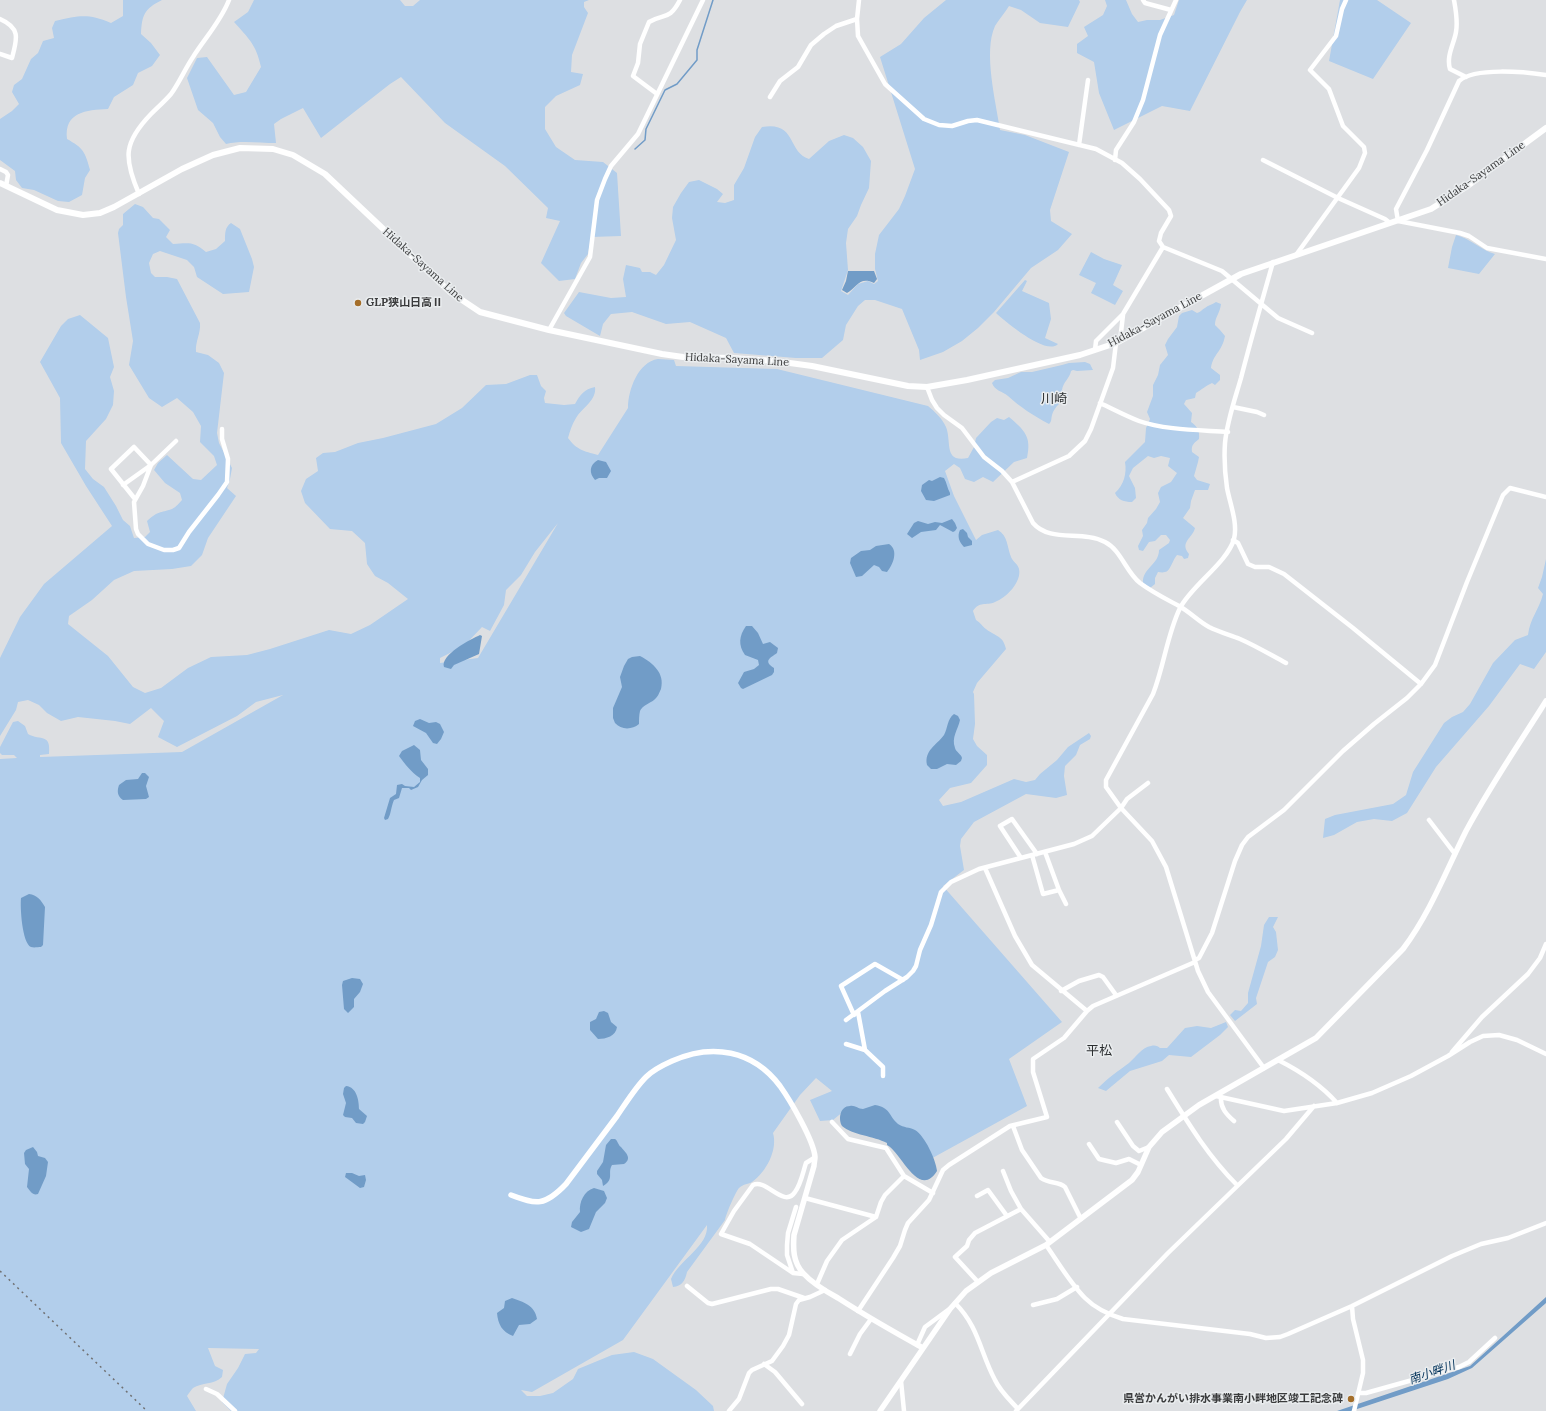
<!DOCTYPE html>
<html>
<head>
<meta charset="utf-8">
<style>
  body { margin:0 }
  canvas { display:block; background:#dddfe2 }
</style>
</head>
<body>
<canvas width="1546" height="1411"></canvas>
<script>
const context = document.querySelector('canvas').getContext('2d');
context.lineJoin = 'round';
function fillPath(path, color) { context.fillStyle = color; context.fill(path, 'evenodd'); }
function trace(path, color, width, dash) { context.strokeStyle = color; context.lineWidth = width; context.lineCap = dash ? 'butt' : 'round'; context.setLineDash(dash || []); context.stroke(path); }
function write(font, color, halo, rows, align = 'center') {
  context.font = font + ' Lora,"Noto Sans JP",serif'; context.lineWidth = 3; context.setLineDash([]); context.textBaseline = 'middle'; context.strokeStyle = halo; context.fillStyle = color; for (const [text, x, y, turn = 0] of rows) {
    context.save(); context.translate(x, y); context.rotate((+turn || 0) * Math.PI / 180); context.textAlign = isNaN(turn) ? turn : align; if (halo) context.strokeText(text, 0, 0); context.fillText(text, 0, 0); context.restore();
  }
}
fillPath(new Path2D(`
  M123 0H162C144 9 142 15 141 34L151 43 160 55 152 66 138 73 133 85 114 97 108 109C86 110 64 112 67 139 83 148 85 151 90 170L85 178 82 195 69 202 58 201 34 190 22 188 16 180 15 171 0 160V119L12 111 19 104 12 92 14 85 22 79 31 59 38 53 43 41 54 38 52 28 55 21C79 16 87 13 111 23L123 16Z
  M254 0H400L405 6H413L420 0H589L584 2V7L588 13 572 55 571 72 583 74 580 85 556 96 545 107V129L556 147 575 160 603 162 617 173 621 236 591 237 588 254 581 263 575 279 559 281 541 263 560 221 546 218 548 208 505 166 445 123 401 77 390 84 321 138 303 108 281 119 274 124 276 143C260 143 241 140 226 144L220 137 213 123 198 110 187 78 197 58 207 57 234 95 246 92 261 67C256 44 249 39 234 22L248 12Z
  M946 0H1079L1080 2 1068 27 1040 23 1021 10 1009 6C1005 13 999 19 995 26 983 52 996 102 1000 130L1025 135 1069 152 1050 210 1051 221 1072 234 1058 250 1031 268 994 312 978 328 962 341 943 352 920 360 919 350 902 309 875 300H865L858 306 846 325 843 340 822 358H796L734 353 726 338 690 322 666 324 632 312 611 314 603 324 600 336 566 316 564 313 579 292 611 298 626 297 623 279 626 265 640 268 642 272H650L656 275 664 265 676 240 672 218 673 207 681 193 689 182 699 180 717 189 723 194 717 202 725 203 734 200V185L744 168 755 137 762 127C797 121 787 152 809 159L829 141 844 135 853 138 863 147 871 161 869 188 861 205 857 216 848 229 846 243 848 270 841 291 848 295 858 284 868 281 874 284 878 281 875 269V254L879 235 899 209 905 196 915 169 880 57 901 44 924 18Z
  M1105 0H1126L1132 14 1138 22 1147 20H1160L1174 15 1179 0H1247L1240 12 1190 111 1162 106 1114 130 1099 93 1094 62 1077 53V44L1088 36 1084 27 1103 15 1107 6Z
  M1340 0H1377L1411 23 1373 79 1329 61Z
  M135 204 143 207 153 218 159 219 170 230 166 237 173 244C188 243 194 241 206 252L216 249 225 241C225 233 225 227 231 223L240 229 252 259 254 267 249 292 223 294 197 277 194 267 187 260 160 251 153 254 149 263 151 273 155 277H167L177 279 200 323C201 333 195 342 196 352L208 355 219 363 224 373 217 433 219 443 232 468 230 479 227 488 236 496 208 538 202 555 191 566 172 569 134 571 114 580 92 600 69 616 68 624 108 656 133 687 145 693 161 688 188 668 211 657 247 655 270 649 329 630 351 634 370 625 408 599 388 583 375 576 367 564 365 543 352 531 330 529 305 503 301 491 306 479 318 471 316 458 323 453 335 452 358 443 383 438 436 424 462 408 486 385 506 384 530 375H537L541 386 546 391 544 398 545 403 564 405 575 404C580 395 584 389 595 387 597 400 582 408 576 418 572 424 570 431 568 438 577 450 583 451 598 455L628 408C628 390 638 362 658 359 663 359 669 360 674 360L676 366 777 369 928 406C935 412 942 418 946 427 952 442 943 463 968 458L974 447 976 438 991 422 997 418 1004 420 1009 417C1024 430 1032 436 1027 458L1014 462 993 482 983 477 974 482 965 479 960 468 954 464 945 471 954 496 976 540 982 535 998 530C1008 536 1007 547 1011 557 1013 562 1018 564 1019 569 1022 582 1006 598 995 602 986 606 979 601 973 611L976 620C981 623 982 626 986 629 996 637 1003 635 1006 649L977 683 973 692 974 694 975 724 973 739 977 746 987 755V765L971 783 950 788 939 800 943 806 961 802 1014 779 1026 782 1035 780 1040 774 1057 760 1068 747 1089 733 1091 736 1090 739 1080 745 1076 755 1065 766 1064 776 1067 795 1056 798 1026 794 974 822 961 839 960 846 964 870 943 886 1062 1022 1009 1059 1027 1106 927 1161 850 1106 833 1120 820 1121 810 1100 832 1091 816 1078 800 1095 773 1133C778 1150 766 1172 752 1182 749 1184 743 1184 739 1188 735 1193 726 1214 725 1220L687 1272C685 1281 682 1286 673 1287L671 1279C679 1260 709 1246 707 1225L623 1340 532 1392 521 1390 527 1396H540L553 1393 573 1379 578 1369 612 1355 634 1352 653 1359 696 1390 713 1406 714 1411H231L222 1402 227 1384 238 1368 245 1354 256 1353 259 1349 208 1348 215 1366 223 1370 222 1377C214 1385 202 1382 193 1388 191 1390 189 1393 187 1396L196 1411H0V759L17 758 14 755H2L0 753V747L13 722 18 721 25 726 28 734C41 741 51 733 49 754L40 755V757L182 752 283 695 256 702 237 716 177 747 158 737 164 721 151 708 130 724 115 721 78 717 61 721 47 713 39 705 28 700 18 702 16 710 0 736V658L20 617 44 584 112 526 86 486 61 443 60 398 40 362 61 326 68 319 80 315 108 338 114 367 110 377 114 391 113 405 106 419 86 441 85 469 93 479 104 487 116 506 123 520 130 526 134 538 145 537 150 532 147 521C158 511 160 513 172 509 176 507 179 503 182 500L180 493 165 483 154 470 158 463 167 455 193 479 201 480 217 465 214 456 200 442 201 426 193 412 177 398 162 407 149 398 129 365 133 341 126 297 118 233 119 229 123 225V214ZM558 523 478 658 440 663V658L464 646 482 627 490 631 504 605 506 590 521 575 535 552Z
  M1456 235C1471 239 1481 250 1495 254L1479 274 1448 268 1452 247Z
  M1091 252 1104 259 1122 265 1113 285 1123 291 1115 305 1091 293 1096 283 1079 275Z
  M1025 280 1027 281 1022 291 1049 303 1051 319 1045 338 1058 344C1046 356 1006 322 996 313Z
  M1216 302 1221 304C1220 313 1215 317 1215 325L1220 330 1225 336C1222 352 1213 354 1211 368L1220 375V380L1215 385 1212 383C1207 385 1201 390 1196 393L1195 398 1186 400 1184 404 1192 413 1191 422C1197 426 1200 431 1199 439 1194 443 1191 445 1192 452L1199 457 1198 462 1194 476 1197 480 1210 484 1208 490H1195L1191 501 1190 508 1183 518 1195 528C1193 538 1179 542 1189 554L1188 558 1184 559 1182 556 1177 555C1173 559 1170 572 1165 572 1162 573 1160 572 1158 572L1155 578V584L1150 588 1143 583C1142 568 1159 565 1159 550L1169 543 1170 540 1166 535H1161L1155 541 1149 542 1143 551 1139 550 1138 546 1143 536 1142 530 1147 523 1148 518 1156 509 1160 502 1158 493 1161 487 1171 482 1177 473 1168 466 1170 458 1161 456 1154 458 1148 456 1133 468 1129 476 1135 488 1136 498 1132 502C1124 502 1118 500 1115 493 1124 485 1127 473 1125 462L1145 442 1146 428 1150 419 1147 412 1153 396V385L1158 375 1160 365 1168 355 1165 345 1168 339 1177 327 1179 316 1182 313 1192 310 1197 313C1201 312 1201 310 1205 308 1208 305 1212 305 1216 302Z
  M1085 362 1090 364 1093 370 1077 371 1073 370 1071 371C1070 378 1063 382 1062 390L1068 394V397C1062 401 1054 407 1052 415 1051 419 1052 421 1049 424 1034 416 1020 407 1008 396 1002 391 995 391 992 383L995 380 1008 378 1021 372H1032L1062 365 1069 363Z
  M1546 559V652L1534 669 1520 664 1489 706 1436 767 1407 813 1392 821 1374 819 1357 822 1334 835 1323 838 1325 819 1335 815 1393 804 1406 795 1413 772 1444 723 1452 717 1463 712 1470 704 1493 663 1515 640 1528 635C1530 618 1539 610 1543 594L1538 588 1542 577Z
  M1269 917H1278L1273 927 1276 932 1278 950 1275 957 1268 962 1256 998 1257 1004 1235 1021 1230 1015 1235 1010 1241 1011 1248 1003V993L1261 946 1264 925Z
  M1226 1022 1228 1027 1220 1035 1191 1057 1169 1055 1162 1061 1130 1071 1106 1091 1098 1088C1108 1078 1118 1071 1129 1063 1136 1057 1142 1047 1151 1046 1155 1045 1158 1046 1160 1048H1167L1185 1028 1197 1026 1211 1028Z`), '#b2ceeb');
fillPath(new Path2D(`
  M848 271H874L877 279 874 283C859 276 857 288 847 293L842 290 846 281Z
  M598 460 606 462 611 471 607 478H599L595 480C589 473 589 465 598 460Z
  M940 477 944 478C947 483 947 488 950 493V495L934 501 926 500 921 491 922 485 929 480 932 481Z
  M952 519 955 523 957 528 955 531 953 532 940 525 936 530 921 532 912 538 907 534 914 523 918 521 928 524 935 522 942 523Z
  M963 529 967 533 968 537 972 541V545L964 547C959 542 957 536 960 530Z
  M889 544C899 550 893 565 887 572L882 571 879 567 874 565 862 576 856 577 850 563 851 558 861 551 870 550 876 546Z
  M746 626H752L758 633 763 644 770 642 778 648 777 653C770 658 763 661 774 668V672L772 675 743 689 741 688 738 683 744 672 754 669 759 665 758 660 745 655C738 645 739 636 746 626Z
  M480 635 482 636 479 654 454 665 451 669 444 667C440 655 471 639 480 635Z
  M640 656C653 663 665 673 661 689 659 693 658 697 654 700 650 703 642 706 640 711 639 715 639 720 639 724 632 730 621 730 615 723L613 718V708L622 687 620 677 624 666 628 659 632 657Z
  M954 714 958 716 960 720C958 730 951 737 955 748 956 752 961 754 962 758L961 761 956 765 947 764 937 769H931L927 765C924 750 937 745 944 735 948 728 947 719 954 714Z
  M420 719 429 723 436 722 440 724 444 732 441 739 437 744 433 743 426 733 413 726 415 721Z
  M414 745 420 750 421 760 428 769V775L422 780 418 787 411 790 409 788H402L399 798 394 800C391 807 391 814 388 819L385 820 384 818 390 798 396 794 397 785 402 784 405 786 414 787 420 782V778C411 772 405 764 399 756L402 751Z
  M142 773H145L149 777 146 786 149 797 146 799 123 800C117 796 117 791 119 785L126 780 138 779Z
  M29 894C37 895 41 900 45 907L43 945 41 947C38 947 34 948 31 947 22 943 20 907 21 898Z
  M352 978 360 979 363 984 360 992 354 999V1007L348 1013 344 1009 342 985 343 981Z
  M604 1011 608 1013 611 1022 617 1027C616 1036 606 1039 598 1039L590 1030V1022L596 1019 599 1012Z
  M346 1086C357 1087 359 1101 359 1109L367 1116 365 1122 363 1124 356 1123 352 1118 345 1117 343 1115 346 1103 343 1094 344 1088Z
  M875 1105C891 1108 888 1115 898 1124 904 1128 909 1127 915 1130 925 1136 936 1160 937 1171 919 1200 901 1152 887 1145V1143C874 1136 852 1135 842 1126 838 1119 840 1106 850 1106 855 1105 858 1109 863 1109 867 1108 871 1106 875 1105Z
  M611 1139H615C618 1141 618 1145 621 1147 625 1152 633 1158 624 1164L612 1165C607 1173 615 1179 603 1186L602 1180 597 1174V1171L603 1162 606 1145Z
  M33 1147 37 1152 38 1156 45 1158 48 1162 46 1176 38 1194C33 1196 30 1191 27 1187L29 1169 25 1164 24 1153 26 1150Z
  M346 1173H352L359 1176 365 1175 366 1180 364 1187 360 1188 345 1177Z
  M594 1188 604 1191 607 1198 605 1203 596 1212 589 1229 581 1232 571 1227 572 1222 580 1212C579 1202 584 1191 594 1188Z
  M1546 1297V1303L1472 1368 1448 1379 1351 1411H1337L1470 1366Z
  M512 1298C523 1302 535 1305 537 1319L530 1324 519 1325 513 1336C502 1332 498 1324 497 1313L504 1308 505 1301Z`), '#719cc7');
trace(new Path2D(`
  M635 149 645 140 646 129 665 90 677 84 697 60V50L713 0`), '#719cc7', 1.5);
trace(new Path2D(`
  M859 0 857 19 858 36 885 84 924 119 939 125 952 126 968 121 977 120 1096 149 1122 163 1140 179 1169 210 1171 216 1161 233 1159 241 1163 247 1123 314 1096 341 1095 350
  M1143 0 1145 3 1171 10
  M1454 0C1456 11 1458 21 1456 32 1454 44 1446 56 1450 69L1466 77
  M0 19C21 28 17 39 12 58L0 54
  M1546 75C1525 72 1475 67 1459 81L1427 150 1396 209 1398 221 1460 233 1469 236 1487 248 1546 259
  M657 94 633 76 638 63 640 44 649 22C665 13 669 21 680 0
  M770 97 780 81 798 67 811 45 824 34 836 26 857 19
  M1079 145 1088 80
  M1115 160 1116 150 1134 122 1143 100 1160 35 1176 0
  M1263 160 1338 198 1385 219 1390 223
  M0 169 6 172 8 175 6 186
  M139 194C123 157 124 142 151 114 158 107 165 101 171 94 179 83 185 69 193 57 205 38 221 21 229 0
  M1163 247 1222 271 1278 318 1312 333
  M1296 255 1359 168 1365 153 1364 147 1343 126 1329 89 1310 70 1336 36 1342 9 1346 0
  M549 330 590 257 597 200 605 179 611 166 638 134 703 0
  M1120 341 1123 315
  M927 387 932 400 937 408 944 415 962 428 984 457 1002 471 1012 482 1033 523C1050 543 1082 530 1105 542 1121 550 1126 572 1140 583 1152 592 1166 599 1179 606 1190 612 1198 621 1209 627 1219 632 1230 635 1240 639 1256 646 1271 655 1286 663
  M1100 403C1113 409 1126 416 1139 421 1164 430 1201 430 1228 432
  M1233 407 1257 412 1264 415
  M176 441 151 465 143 486 134 502 136 529 138 534 148 544 164 550H173L179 548 189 532 218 495 227 482 228 459 222 439V429
  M1012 482 1069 456 1085 441 1091 429 1113 368 1116 343
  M123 485 151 465 134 447 111 469 135 499
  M1233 540 1238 543 1248 564 1255 567H1269L1284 574 1353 628 1421 684
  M1429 820 1455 854
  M1045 852 1059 890 1066 904
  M1032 855 1043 894 1059 890
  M1021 858 1000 826 1012 819 1037 854
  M985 868 1015 936 1032 965 1087 1011
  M1195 960 1199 958 1212 933 1235 861 1242 845 1248 837 1284 810 1343 751 1374 724 1407 698 1421 684 1435 665 1467 582 1503 495 1510 488 1546 497
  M1061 991 1079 981 1099 975 1103 977 1116 995
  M858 1012 865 1050
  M854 1015 841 986 875 964 903 980
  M846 1020 885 991 907 977 913 971 916 966 920 950 931 925 941 892 951 882 979 869 1074 844 1092 836 1121 808 1127 799 1148 783
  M846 1044 865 1050 883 1067V1076
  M1452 1052 1482 1017 1528 974 1540 958 1546 944
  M1278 1060C1300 1071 1320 1084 1337 1103
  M1264 1068 1208 992 1198 971 1166 867 1152 841 1121 808 1106 787V780L1153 694C1164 666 1167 635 1180 608 1192 585 1227 563 1234 539 1238 523 1230 504 1227 488 1225 474 1224 457 1225 443 1227 421 1235 399 1241 378 1251 339 1262 301 1273 262
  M1167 1089C1188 1123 1208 1156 1237 1185
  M1216 1096 1284 1111 1337 1103 1372 1093 1411 1076 1448 1056 1470 1042 1483 1036 1499 1035 1517 1040 1546 1054
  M1221 1097C1220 1108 1227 1115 1234 1121
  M832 1122 848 1139 886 1148 904 1176
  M1117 1122 1133 1146 1139 1151 1149 1147
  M1013 1126 1022 1150 1041 1178C1049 1184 1059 1181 1065 1187L1081 1219
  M1089 1144 1099 1159 1116 1163 1129 1159 1141 1165
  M1003 1171 1011 1191 1021 1209
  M977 1196 988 1190 1007 1216
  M805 1198 876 1217
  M796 1207 788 1233 787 1245V1255L793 1273 803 1274
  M1046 1245C1058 1262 1070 1283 1085 1298 1095 1308 1110 1315 1123 1319L1250 1334 1266 1338 1280 1337 1288 1334 1352 1306 1452 1256 1481 1244 1508 1238 1546 1223
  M793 1273 750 1244 721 1234 734 1211 753 1185C766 1178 784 1209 795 1192 801 1184 803 1172 806 1163L814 1158
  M978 1282 955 1257 967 1246 969 1240 975 1233 1021 1209 1050 1242
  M817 1284 827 1261 842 1240 876 1217 881 1202 885 1195 904 1176 933 1193
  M687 1286 708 1303 712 1304 771 1289H778L804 1298
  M955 1303C979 1327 980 1352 995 1380 1000 1391 1010 1400 1018 1409
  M1033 1305 1057 1299 1077 1287
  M1352 1306 1353 1319 1363 1360V1373L1354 1411
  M858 1311 893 1258 900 1246 905 1230 908 1223 929 1200 943 1170 949 1165 1010 1126 1047 1117 1033 1072V1059L1064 1038 1087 1011 1093 1006 1195 962
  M917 1345 925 1327 948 1310
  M850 1354 860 1334 871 1319
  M764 1364 775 1372 802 1404
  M901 1381 904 1411
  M206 1389 217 1394 235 1411
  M1358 1393H1366L1459 1367 1469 1362 1495 1338
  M729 1411 739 1399 749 1373 752 1370 772 1361 783 1346 789 1335 796 1304 799 1300 810 1297 825 1290
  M1016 1411 1168 1253 1286 1139 1314 1106`), '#fff', 4.5);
trace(new Path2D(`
  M511 1195C537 1205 545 1206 566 1184 583 1161 600 1139 617 1116 626 1103 635 1088 646 1077 653 1070 663 1065 672 1061 712 1043 753 1050 780 1086 790 1100 814 1141 815 1157 815 1160 814 1163 814 1166L794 1235C793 1249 793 1262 803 1273 811 1282 827 1292 838 1298 866 1316 894 1332 923 1348
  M880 1411 950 1309 966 1291 991 1273 1046 1245 1132 1180 1138 1172 1149 1147 1162 1132 1199 1105 1316 1038 1403 949C1430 913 1446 871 1466 831 1490 786 1519 744 1546 701`), '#fff', 5.5);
trace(new Path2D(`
  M0 183 57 210 83 215 100 213 114 207 182 169 213 155 240 148 273 149 293 155 325 174 450 292 480 312 549 330 662 354 683 357 731 358 775 361 812 366 908 386 927 387 967 380 1080 355 1116 343 1241 274 1431 209 1466 187 1546 128`), '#fff', 6);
trace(new Path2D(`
  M0 1271 147 1411`), '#707173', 1.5, [2, 4]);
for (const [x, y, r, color] of [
  [358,303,4,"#a46e29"],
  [1351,1399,4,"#a46e29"]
]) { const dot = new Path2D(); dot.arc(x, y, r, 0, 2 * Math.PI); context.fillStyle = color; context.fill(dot); trace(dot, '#eaedef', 1.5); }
write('11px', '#3a3b3c', '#eaedef', [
  ["Hidaka-Sayama Line",1481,174,-35],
  ["Hidaka-Sayama Line",423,265,42],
  ["Hidaka-Sayama Line",1155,320,-28],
  ["Hidaka-Sayama Line",737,360,3]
]);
write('bold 11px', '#3a3b3c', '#eaedef', [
  ["GLP狭山日高Ⅱ",366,303],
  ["県営かんがい排水事業南小畔地区竣工記念碑",1343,1399,"right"]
], 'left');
write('italic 12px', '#003159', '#eaedef', [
  ["南小畔川",1432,1373,-19]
]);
write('13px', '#2b2e30', '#eaedef', [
  ["川崎",1054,399],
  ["平松",1099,1051]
]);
</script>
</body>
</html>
